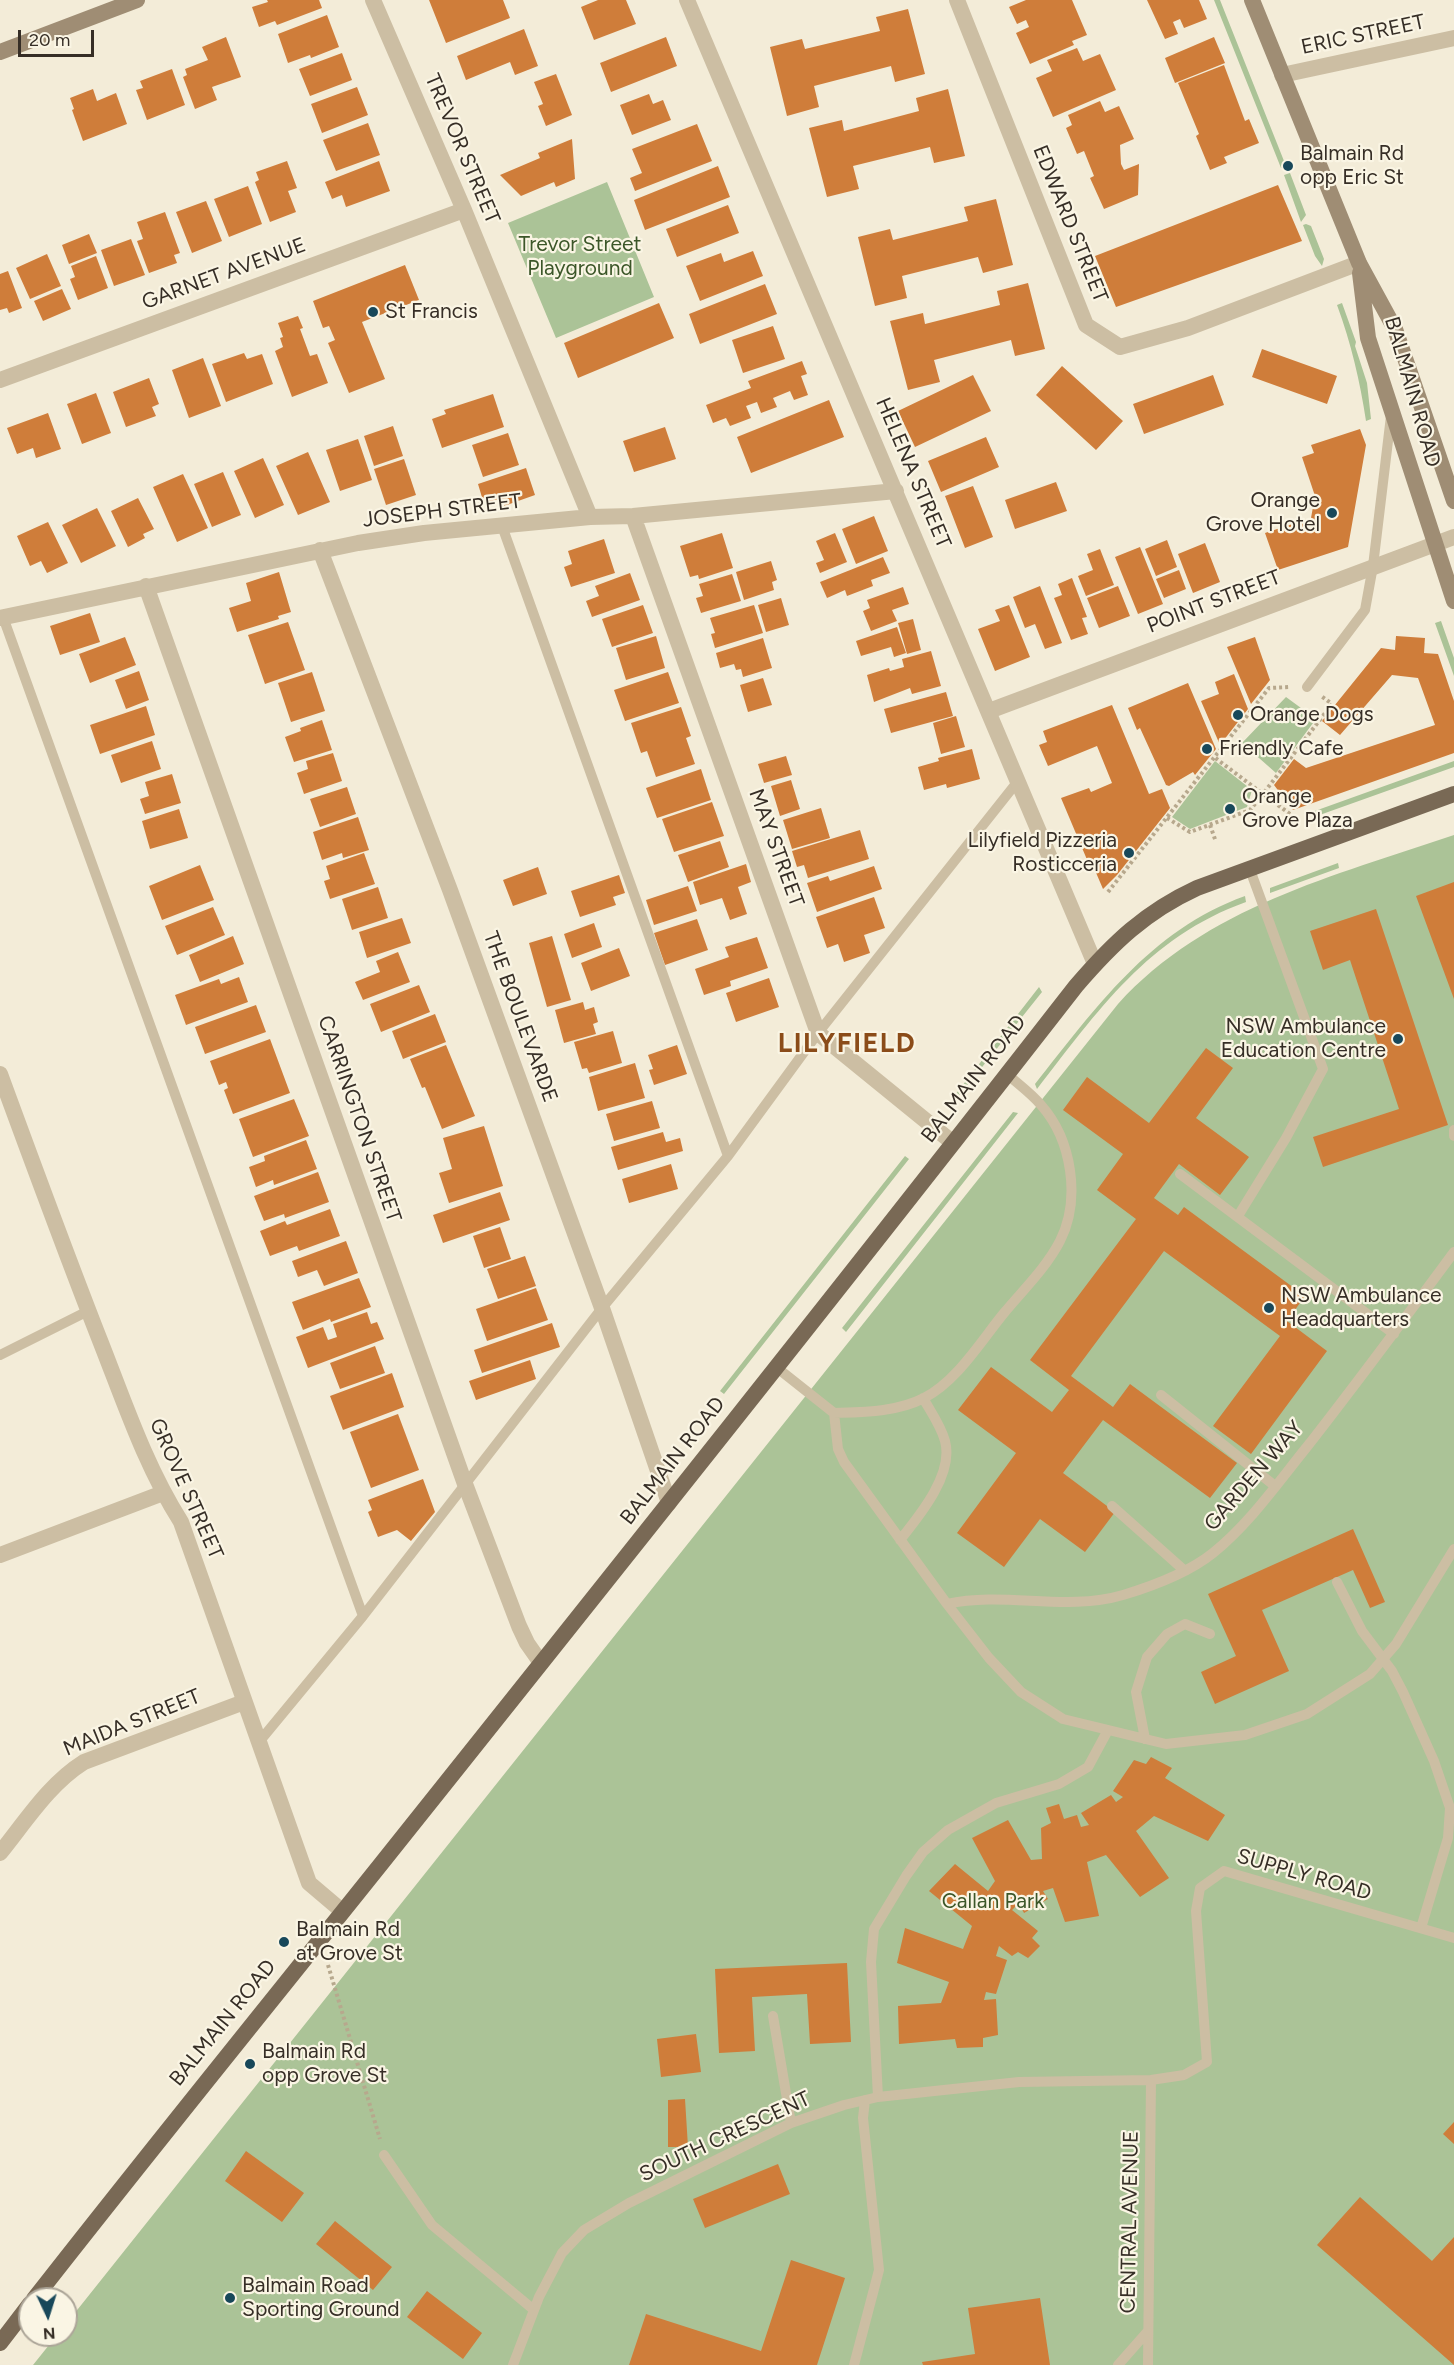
<!DOCTYPE html>
<html>
<head>
<meta charset="utf-8">
<style>
  body { margin:0 }
  #map { position:relative; width:1454px; height:2365px; overflow:hidden; background:#f3ecd8; font-family:Figtree,sans-serif }
  canvas { display:block }
  .north { position:absolute; left:18px; top:2287px; width:60px; height:60px; box-sizing:border-box; background:#faf5e4; border:2px solid #aca598; border-radius:50%; rotate:176deg; font-size:16px; font-weight:700; line-height:24px; text-align:center; color:#362e26 }
  .north::after { content:''; display:block; margin:auto; width:21px; height:27px; background:#18485a; clip-path:polygon(50% 0,100% 100%,50% 72%,0 100%) }
  .scale { position:absolute; left:18px; top:30px; width:76px; height:27px; box-sizing:border-box; border:3px solid #362e26; border-top:0; padding-left:8px; font-size:18px; line-height:21px; white-space:nowrap; color:#362e26; -webkit-text-stroke:4px #faf5e4; paint-order:stroke }
</style>
</head>
<body>
<div id="map">
<canvas width="1454" height="2365"></canvas>
<div class="north">N</div>
<div class="scale">20 m</div>
</div>
<script>
const context = document.querySelector('canvas').getContext('2d');
context.lineJoin = 'round';
function fillPath(path, color) { context.fillStyle = color; context.fill(path, 'evenodd'); }
function trace(path, color, width, dash) { context.strokeStyle = color; context.lineWidth = width; context.lineCap = dash ? 'butt' : 'round'; context.setLineDash(dash || []); context.stroke(path); }
function write(font, color, halo, rows, align = 'center') {
  context.font = font + ' Figtree,sans-serif'; context.lineWidth = 4.5; context.setLineDash([]); context.textBaseline = 'middle'; context.strokeStyle = halo; context.fillStyle = color; for (const [text, x, y, turn = 0] of rows) {
    context.save(); context.translate(x, y); context.rotate((+turn || 0) * Math.PI / 180); context.textAlign = isNaN(turn) ? turn : align; if (halo) context.strokeText(text, 0, 0); context.fillText(text, 0, 0); context.restore();
  }
}
fillPath(new Path2D(`
  M1214 0H1220L1286 166 1281 168Z
  M1290 173 1306 215 1301 222 1284 175Z
  M607 182 654 297 556 338 508 223Z
  M1306 224 1311 226 1324 259 1322 266 1315 256 1303 225Z
  M1342 303 1356 342 1355 346 1367 383 1371 419 1366 421C1360 381 1351 343 1337 305Z
  M1441 621 1454 658V676L1435 623Z
  M1286 697 1316 719 1276 773 1242 743Z
  M1215 761 1252 790 1247 807 1190 829 1172 817Z
  M1454 761V767L1314 817 1312 812Z
  M1454 835V2365H33L57 2335H66V2324L1118 1004C1206 907 1334 876 1454 835Z
  M1338 863 1339 868 1270 893V888Z
  M1245 896 1246 902C1148 937 1098 1011 1037 1089L1035 1084C1095 1009 1150 930 1245 896Z
  M1039 987 1042 992 951 1106 948 1104Z
  M1013 1112 1018 1113 846 1332 842 1328Z
  M905 1156 909 1159 724 1394 720 1391Z`), '#abc397');
fillPath(new Path2D(`
  M267 0H319L322 8 277 25 275 21 259 27 252 7 268 2Z
  M429 0H503L510 18 446 43Z
  M598 0H626L636 24 594 40 581 7Z
  M1026 0H1072L1087 35 1072 41 1074 45 1030 64 1016 33 1029 27 1026 20 1017 24 1009 7Z
  M1147 0H1199L1207 19 1184 28 1180 19 1173 22 1178 34 1165 39Z
  M908 9 925 74 895 82 891 66 814 86 819 107 787 116 770 47 802 39 805 49 880 31 876 17Z
  M327 15 339 47 311 58 310 55 288 63 278 34Z
  M524 29 538 66 515 75 510 62 466 80 457 56Z
  M226 37 241 77 212 87 217 100 195 109 183 77 187 75 185 69 208 60 202 47Z
  M666 37 677 66 611 92 600 63Z
  M1214 37 1225 63 1175 83 1165 58Z
  M1077 48 1083 61 1100 54 1116 90 1053 117 1036 78 1052 71 1047 60Z
  M342 53 352 80 310 96 299 69Z
  M1224 65 1245 121 1249 119 1259 143 1224 157 1227 163 1210 170 1196 136 1199 134 1178 83Z
  M172 69 185 105 147 120 136 90 143 88 140 81Z
  M556 74 572 115 546 126 538 106 543 104 534 82Z
  M357 87 368 115 322 133 311 104Z
  M93 89 97 101 116 93 127 124 83 141 72 110 74 109 70 98Z
  M948 89 965 156 934 163 930 147 853 166 859 189 827 197 809 128 842 120 844 131 919 111 916 98Z
  M649 94 653 104 663 100 671 120 632 135 620 105Z
  M1100 101 1105 112 1119 106 1134 139 1120 145 1121 164 1124 170 1139 164 1138 195 1104 209 1090 178 1094 176 1084 151 1077 154 1066 128 1072 125 1068 115Z
  M368 123 380 155 336 171 323 140Z
  M697 124 712 161 635 191 630 178 642 173 632 149Z
  M572 139 575 179 556 187 554 182 521 196 500 175 540 158 538 153Z
  M287 161 297 188 288 191 296 212 270 222 255 182 259 180 256 172Z
  M379 161 390 191 346 207 342 195 332 199 325 182Z
  M718 166 730 197 645 230 634 200Z
  M1278 185 1302 241 1116 307 1095 256Z
  M248 186 262 224 229 237 214 199Z
  M996 199 1013 265 983 273 978 257 902 276 907 298 875 306 858 237 890 229 893 240 968 221 964 207Z
  M206 201 222 241 192 253 176 212Z
  M728 205 739 233 677 257 666 229Z
  M165 212 180 253 174 255 177 263 149 273 137 241 143 239 137 222Z
  M89 234 97 253 69 264 62 245Z
  M131 239 145 275 114 286 101 250Z
  M753 251 763 276 700 301 686 266 721 253 724 262Z
  M47 254 61 286 30 299 16 268Z
  M96 256 108 288 78 300 70 279 75 277 71 266Z
  M405 265 419 300 362 322 385 379 349 393 328 343 335 340 329 326 323 328 313 301Z
  M8 271 22 308 9 313 7 308 0 310V274Z
  M1028 283 1045 349 1015 356 1011 340 934 360 940 382 908 390 890 321 923 313 925 324 1000 305 997 291Z
  M765 284 777 314 700 344 689 314Z
  M62 289 71 309 43 321 34 301Z
  M659 303 674 338 578 378 564 343Z
  M298 316 303 328 300 329 310 356 317 354 328 383 292 397 275 351 283 347 280 338 283 337 278 323Z
  M773 326 785 359 743 373 732 340Z
  M1262 349 1337 376 1327 404 1252 377Z
  M244 353 247 359 262 354 273 384 226 402 212 364Z
  M203 358 221 406 189 418 172 370Z
  M802 361 807 374 801 376 808 395 794 400 790 391 773 398 777 407 761 413 757 402 746 406 751 418 730 426 726 418 713 423 706 405 751 388 748 381Z
  M1062 366 1123 421 1096 450 1036 395Z
  M973 375 991 411 915 447 898 411Z
  M1213 375 1224 405 1144 434 1133 404Z
  M149 378 159 404 152 407 156 416 126 427 113 392Z
  M96 393 111 433 82 444 67 404Z
  M493 394 504 427 442 448 432 419 446 414 444 410Z
  M829 400 844 437 751 473 737 437Z
  M48 413 61 449 36 458 33 448 17 454 7 428Z
  M393 426 403 456 374 466 364 436Z
  M665 427 676 459 634 472 623 441Z
  M1360 429 1366 445 1348 547 1278 570 1265 533 1311 518 1315 496 1302 457 1314 453 1311 445Z
  M508 433 519 465 483 477 472 445Z
  M986 437 999 467 941 492 928 461Z
  M358 439 372 480 340 491 326 450Z
  M308 452 330 502 298 515 276 466Z
  M263 458 284 505 255 518 234 471Z
  M404 459 416 495 386 505 374 469Z
  M526 468 535 495 504 506 502 498 484 504 478 484Z
  M223 472 241 515 212 527 194 484Z
  M183 474 208 528 177 542 153 487Z
  M1056 482 1067 511 1015 529 1005 500Z
  M973 486 993 537 965 548 945 496Z
  M138 498 154 529 143 534 145 538 128 547 111 511Z
  M97 508 116 546 81 563 62 525Z
  M874 516 888 551 856 564 842 529Z
  M48 522 68 563 47 573 41 561 30 566 17 536Z
  M722 533 733 568 699 579 698 575 690 577 680 546Z
  M835 533 847 562 820 573 816 563 824 560 816 541Z
  M604 539 615 573 571 587 564 567 572 564 568 551Z
  M1167 540 1177 567 1156 576 1145 549Z
  M1205 543 1220 582 1193 593 1178 554Z
  M1140 547 1163 604 1138 614 1115 557Z
  M1100 549 1114 585 1086 596 1078 576 1093 570 1087 554Z
  M883 557 890 573 871 580 873 586 847 596 845 590 827 598 820 582Z
  M771 561 777 580 772 582 774 590 744 600 736 572Z
  M1179 570 1186 589 1164 598 1156 579Z
  M279 572 291 612 278 616 279 619 237 632 229 608 251 601 246 583Z
  M630 573 640 600 592 617 586 601 599 596 595 586Z
  M732 574 741 601 701 613 696 598 703 596 699 584Z
  M1072 578 1087 617 1082 618 1088 634 1071 640 1054 598 1062 595 1058 584Z
  M1040 586 1062 643 1045 649 1035 624 1025 628 1013 597Z
  M1118 586 1130 616 1099 628 1087 598Z
  M903 587 909 604 892 610 897 621 871 631 863 611 870 608 867 600Z
  M781 598 789 625 766 632 758 605Z
  M643 605 653 633 612 647 602 619Z
  M754 605 763 633 715 648 711 634 715 633 710 618Z
  M1009 605 1030 657 995 671 978 629 1000 621 995 610Z
  M90 613 100 642 60 655 50 626Z
  M913 619 921 650 907 654 898 623Z
  M288 622 305 670 265 684 248 635Z
  M897 627 906 653 894 657 891 647 861 656 856 641Z
  M656 636 665 668 626 680 616 648Z
  M1396 636 1425 638 1424 653 1438 654 1454 701V753L1293 810 1274 785 1294 759 1306 768 1435 725 1418 678 1392 675 1340 735 1322 721 1381 648 1395 650Z
  M125 637 136 665 90 683 79 654Z
  M1255 637 1270 680 1251 704 1227 647Z
  M763 638 772 668 743 677 741 669 736 670 734 664 720 668 716 653Z
  M931 651 941 686 912 694 910 688 874 702 867 675 889 668 890 671 904 667 902 659Z
  M139 671 149 700 126 709 115 680Z
  M312 672 325 711 291 722 278 683Z
  M668 672 679 703 625 721 614 690Z
  M1234 674 1248 709 1220 745 1201 701 1219 694 1215 682Z
  M763 678 772 705 748 712 740 685Z
  M1188 683 1216 749 1195 775 1193 772 1169 786 1166 785 1140 728 1137 730 1128 708Z
  M946 692 953 716 891 733 884 709Z
  M1112 705 1149 794 1162 789 1170 808 1117 875 1103 889 1091 861 1088 862 1061 798 1089 788 1091 792 1112 783 1097 746 1048 766 1039 745 1047 742 1043 731Z
  M146 706 155 735 100 754 90 725Z
  M681 707 691 736 686 738 695 764 656 777 647 751 641 753 631 723Z
  M956 716 965 747 941 754 933 723Z
  M322 720 332 750 294 762 285 737 301 731 300 728Z
  M152 741 161 769 121 783 111 755Z
  M972 749 980 779 947 788 946 784 924 790 918 767 939 761 938 758Z
  M333 753 342 781 304 794 297 773 308 769 306 761Z
  M786 756 792 775 764 783 758 764Z
  M701 769 711 800 657 818 646 788Z
  M172 774 181 803 145 814 140 799 149 796 145 782Z
  M791 780 800 809 780 816 771 786Z
  M347 787 356 814 320 827 310 799Z
  M712 802 724 836 674 852 662 819Z
  M821 808 830 838 792 849 783 820Z
  M179 809 188 838 150 849 142 821Z
  M358 817 369 850 343 858 342 853 322 860 313 832Z
  M860 830 869 859 808 878 804 865 797 867 792 851Z
  M720 841 729 867 688 882 678 855Z
  M364 853 375 884 330 899 324 881 330 879 326 866Z
  M746 864 751 882 738 887 747 914 730 920 722 898 700 905 693 882Z
  M200 865 214 900 162 920 149 886Z
  M874 866 882 889 817 912 807 883 828 876 830 881Z
  M538 867 547 894 513 906 503 880Z
  M619 875 625 893 613 897 616 905 580 917 571 891Z
  M1454 882V999L1416 896Z
  M688 886 697 911 654 925 646 900Z
  M378 887 388 918 352 930 342 899Z
  M874 897 885 928 864 935 870 953 844 962 838 944 827 948 816 917Z
  M213 907 225 935 177 955 165 926Z
  M1376 909 1448 1125 1323 1167 1313 1137 1399 1109 1350 960 1323 970 1310 931Z
  M402 918 411 943 367 958 359 932Z
  M697 919 708 950 665 965 654 933Z
  M594 923 602 947 572 958 564 934Z
  M233 936 244 964 200 982 189 955Z
  M552 936 571 1000 547 1007 529 943Z
  M757 937 768 968 730 981 731 986 704 995 695 969 729 957 725 947Z
  M619 948 630 976 591 991 581 963Z
  M398 952 410 982 363 1000 355 982 380 972 376 961Z
  M239 977 248 1002 186 1025 175 995 219 979 221 984Z
  M769 978 779 1007 736 1022 726 993Z
  M419 985 430 1012 381 1032 370 1004Z
  M583 1002 585 1010 594 1007 598 1022 593 1024 596 1034 564 1043 555 1010Z
  M256 1005 266 1032 205 1054 195 1027Z
  M435 1014 446 1042 403 1059 392 1031Z
  M613 1031 622 1063 589 1073 587 1068 582 1069 574 1042Z
  M270 1039 290 1093 233 1114 224 1090 228 1088 226 1082 219 1085 210 1061Z
  M446 1045 475 1116 442 1129 425 1087 422 1088 410 1059Z
  M677 1045 687 1074 654 1085 649 1070 653 1069 648 1055Z
  M1206 1048 1233 1068 1196 1118 1249 1157 1220 1195 1179 1164 1154 1198 1178 1215 1184 1207 1305 1296 1287 1321 1327 1351 1251 1454 1213 1426 1280 1336 1164 1251 1071 1376 1113 1407 1130 1384 1237 1463 1210 1498 1103 1420 1063 1473 1115 1512 1085 1552 1040 1519 1004 1567 957 1533 1016 1453 958 1410 991 1367 1052 1412 1069 1390 1030 1360 1136 1219 1097 1190 1123 1154 1063 1110 1087 1077 1149 1123Z
  M635 1063 645 1098 598 1111 589 1077Z
  M294 1099 309 1136 253 1157 239 1119Z
  M652 1101 660 1128 614 1141 606 1114Z
  M484 1126 503 1186 449 1203 439 1173 452 1169 443 1138Z
  M663 1132 666 1142 680 1138 683 1151 618 1170 611 1147Z
  M306 1140 317 1169 274 1185 273 1180 256 1187 249 1167 265 1161 264 1156Z
  M671 1164 678 1189 629 1203 622 1179Z
  M318 1172 329 1202 285 1218 284 1214 264 1221 254 1196Z
  M500 1192 510 1220 443 1243 433 1215Z
  M330 1209 340 1236 299 1251 297 1246 270 1256 260 1231 285 1221 287 1225Z
  M500 1227 511 1259 484 1268 473 1236Z
  M346 1241 358 1273 324 1286 317 1270 298 1277 292 1261Z
  M525 1256 536 1286 498 1299 487 1269Z
  M359 1278 371 1307 331 1322 330 1319 303 1330 292 1302Z
  M536 1288 548 1320 487 1341 476 1309Z
  M367 1312 371 1324 377 1322 384 1339 308 1368 296 1337 323 1327 328 1340 337 1337 333 1324Z
  M552 1323 560 1347 482 1373 474 1350Z
  M375 1346 385 1373 340 1389 330 1363Z
  M530 1360 536 1379 476 1400 469 1381Z
  M392 1373 404 1407 343 1430 330 1396Z
  M398 1414 419 1470 371 1488 350 1432Z
  M423 1479 435 1512 411 1541 397 1530 378 1537 368 1512 372 1510 368 1500Z
  M1353 1529 1385 1602 1370 1608 1353 1570 1262 1610 1289 1671 1215 1704 1201 1672 1236 1656 1208 1594Z
  M1151 1757 1172 1768 1165 1778 1225 1815 1208 1841 1154 1816 1136 1831 1169 1878 1140 1897 1106 1855 1087 1862 1099 1916 1065 1922 1053 1888 1043 1891 1048 1899 1024 1913 1019 1903 1012 1910 1038 1931 1032 1938 1040 1946 1028 1958 1018 1952 1012 1956 999 1946 996 1956 1007 1960 996 1994 986 1992 984 2000 996 1999 998 2035 983 2038V2047L957 2048 955 2039 899 2044 898 2006 941 2003 949 1982 897 1963 905 1928 963 1949 972 1926 929 1891 955 1864 988 1891 995 1881 972 1838 1008 1820 1031 1860 1042 1859 1041 1828 1051 1823 1046 1808 1059 1804 1064 1819 1077 1815 1081 1827 1089 1825 1081 1813 1111 1795 1116 1802 1123 1797 1113 1791 1134 1760 1146 1764Z
  M847 1963 851 2042 810 2044 807 1994 752 1997 755 2051 719 2053 715 1969Z
  M696 2034 701 2072 661 2077 657 2039Z
  M685 2099 688 2147H668V2100Z
  M1454 2122V2144L1443 2134Z
  M246 2151 304 2193 282 2222 225 2181Z
  M778 2164 790 2194 705 2228 693 2199Z
  M1360 2197 1432 2261 1454 2237V2365L1317 2245Z
  M335 2221 392 2267 373 2290 316 2244Z
  M791 2260 845 2278 817 2365H629L646 2314 761 2351Z
  M427 2291 482 2333 463 2359 407 2317Z
  M1040 2298 1050 2365H923L922 2362 975 2354 968 2308Z`), '#cf7d3a');
trace(new Path2D(`
  M1290 814 1263 794 1332 704 1321 696
  M1167 818 1190 832 1250 810 1263 794 1214 757
  M1210 825 1216 842
  M1108 892 1269 688 1290 687
  M328 1965 380 2139`), '#b7a88d', 4, [3, 3]);
trace(new Path2D(`
  M502 526 728 1156
  M3 617 363 1616
  M1307 687 1365 610 1373 566 1391 416
  M1454 1130V1136
  M1180 1174 1394 1334
  M1238 1216 1286 1138 1323 1069 1249 867
  M0 1355 88 1311
  M776 1367 834 1413C864 1412 897 1412 924 1398 957 1381 981 1341 1004 1313 1023 1290 1046 1268 1060 1241 1081 1199 1072 1140 1041 1105 1031 1093 1018 1084 1007 1074
  M1161 1395 1275 1486
  M834 1413 838 1449 844 1462 947 1604 989 1658 1021 1692 1063 1719 1166 1744 1245 1735 1307 1714 1370 1674 1396 1644 1454 1549
  M1112 1506 1185 1571
  M900 1540C920 1515 954 1474 945 1441 941 1426 931 1412 923 1398
  M1337 1582 1362 1631 1392 1671 1403 1692 1434 1761 1450 1808 1448 1838 1421 1928
  M947 1604C1005 1591 1065 1612 1123 1595 1153 1586 1188 1573 1213 1553 1249 1524 1277 1484 1306 1448 1357 1383 1405 1318 1454 1252
  M1145 1739 1136 1692 1147 1657 1167 1634 1185 1624 1210 1634
  M259 1742 363 1616 602 1308 728 1156 818 1033 1018 781
  M773 2016 791 2123
  M878 2097 871 1962 874 1929 906 1876 923 1852 948 1830 996 1803 1059 1784 1088 1767 1108 1730
  M384 2155 432 2225 534 2310
  M513 2365 539 2297 562 2253 584 2230 629 2203 791 2123 844 2105 878 2097 1019 2082 1151 2080 1184 2075 1207 2062 1196 1911 1200 1888 1224 1871 1454 1938
  M854 2365 879 2270 863 2118 865 2100
  M1118 2365 1148 2331
  M1148 2365 1151 2080`), '#ccbea3', 10);
trace(new Path2D(`
  M373 0 464 210 590 517
  M687 0 1095 964
  M957 0 1086 325 1120 347 1188 328 1359 263
  M1282 75 1454 38
  M0 380 464 210
  M633 516 818 1033 952 1142
  M320 550 450 890 602 1308 669 1503
  M146 586 465 1484 519 1626 527 1643 541 1663
  M0 618 358 543 424 533 590 517 633 516 896 491
  M989 711 1454 537
  M0 1074C33 1164 66 1254 101 1343 125 1404 146 1467 181 1522L309 1883 342 1911
  M0 1555 163 1493
  M0 1853C26 1821 49 1784 84 1762L244 1702`), '#ccbea3', 16);
trace(new Path2D(`
  M1252 0 1359 263 1395 329 1454 501
  M0 52 137 0
  M1360 273 1368 338 1454 601`), '#9f8d74', 16);
trace(new Path2D(`
  M34 2299C148 2153 265 2009 381 1864 614 1572 847 1280 1076 986 1113 943 1145 912 1197 888L1454 794
  M0 2343 30 2304`), '#796955', 16);
for (const [x, y, r, color] of [
  [1288,166,6,"#18485a"],
  [373,312,6,"#18485a"],
  [1332,513,6,"#18485a"],
  [1238,715,6,"#18485a"],
  [1207,749,6,"#18485a"],
  [1230,809,6,"#18485a"],
  [1129,853,6,"#18485a"],
  [1398,1039,6,"#18485a"],
  [1269,1308,6,"#18485a"],
  [284,1942,6,"#18485a"],
  [250,2064,6,"#18485a"],
  [230,2298,6,"#18485a"]
]) { const dot = new Path2D(); dot.arc(x, y, r, 0, 2 * Math.PI); context.fillStyle = color; context.fill(dot); trace(dot, '#faf5e4', 2); }
write('21px', '#362e26', '#faf5e4', [
  ["ERIC STREET",1363,35,-12],
  ["TREVOR STREET",462,149,67],
  ["EDWARD STREET",1070,224,68],
  ["GARNET AVENUE",224,274,-20],
  ["BALMAIN ROAD",1412,392,74],
  ["HELENA STREET",913,473,67],
  ["JOSEPH STREET",442,511,-7],
  ["POINT STREET",1214,602,-21],
  ["MAY STREET",776,848,70],
  ["THE BOULEVARDE",520,1017,70],
  ["BALMAIN ROAD",974,1079,-52],
  ["CARRINGTON STREET",359,1119,71],
  ["BALMAIN ROAD",673,1461,-52],
  ["GARDEN WAY",1254,1476,-49],
  ["GROVE STREET",186,1489,66],
  ["MAIDA STREET",132,1723,-22],
  ["SUPPLY ROAD",1304,1875,16],
  ["BALMAIN ROAD",223,2023,-51],
  ["SOUTH CRESCENT",725,2137,-25],
  ["CENTRAL AVENUE",1130,2222,-89]
]);
write('21px', '#362e26', '#faf5e4', [
  ["Balmain Rd",1300,154],
  ["opp Eric St",1300,178],
  ["St Francis",385,312],
  ["Orange",1320,501,"right"],
  ["Grove Hotel",1320,525,"right"],
  ["Orange Dogs",1250,715],
  ["Friendly Cafe",1219,749],
  ["Orange",1242,797],
  ["Grove Plaza",1242,821],
  ["Lilyfield Pizzeria",1117,841,"right"],
  ["Rosticceria",1117,865,"right"],
  ["NSW Ambulance",1386,1027,"right"],
  ["Education Centre",1386,1051,"right"],
  ["NSW Ambulance",1281,1296],
  ["Headquarters",1281,1320],
  ["Balmain Rd",296,1930],
  ["at Grove St",296,1954],
  ["Balmain Rd",262,2052],
  ["opp Grove St",262,2076],
  ["Balmain Road",242,2286],
  ["Sporting Ground",242,2310]
], 'left');
write('21px', '#3b5628', '#faf5e4', [
  ["Trevor Street",580,245],
  ["Playground",580,269],
  ["Callan Park",993,1902]
]);
context.letterSpacing = '1.5px';
write('bold 27px', '#8b4c19', '#faf5e4', [
  ["LILYFIELD",847,1044]
]);
context.letterSpacing = '0px';
</script>
</body>
</html>
